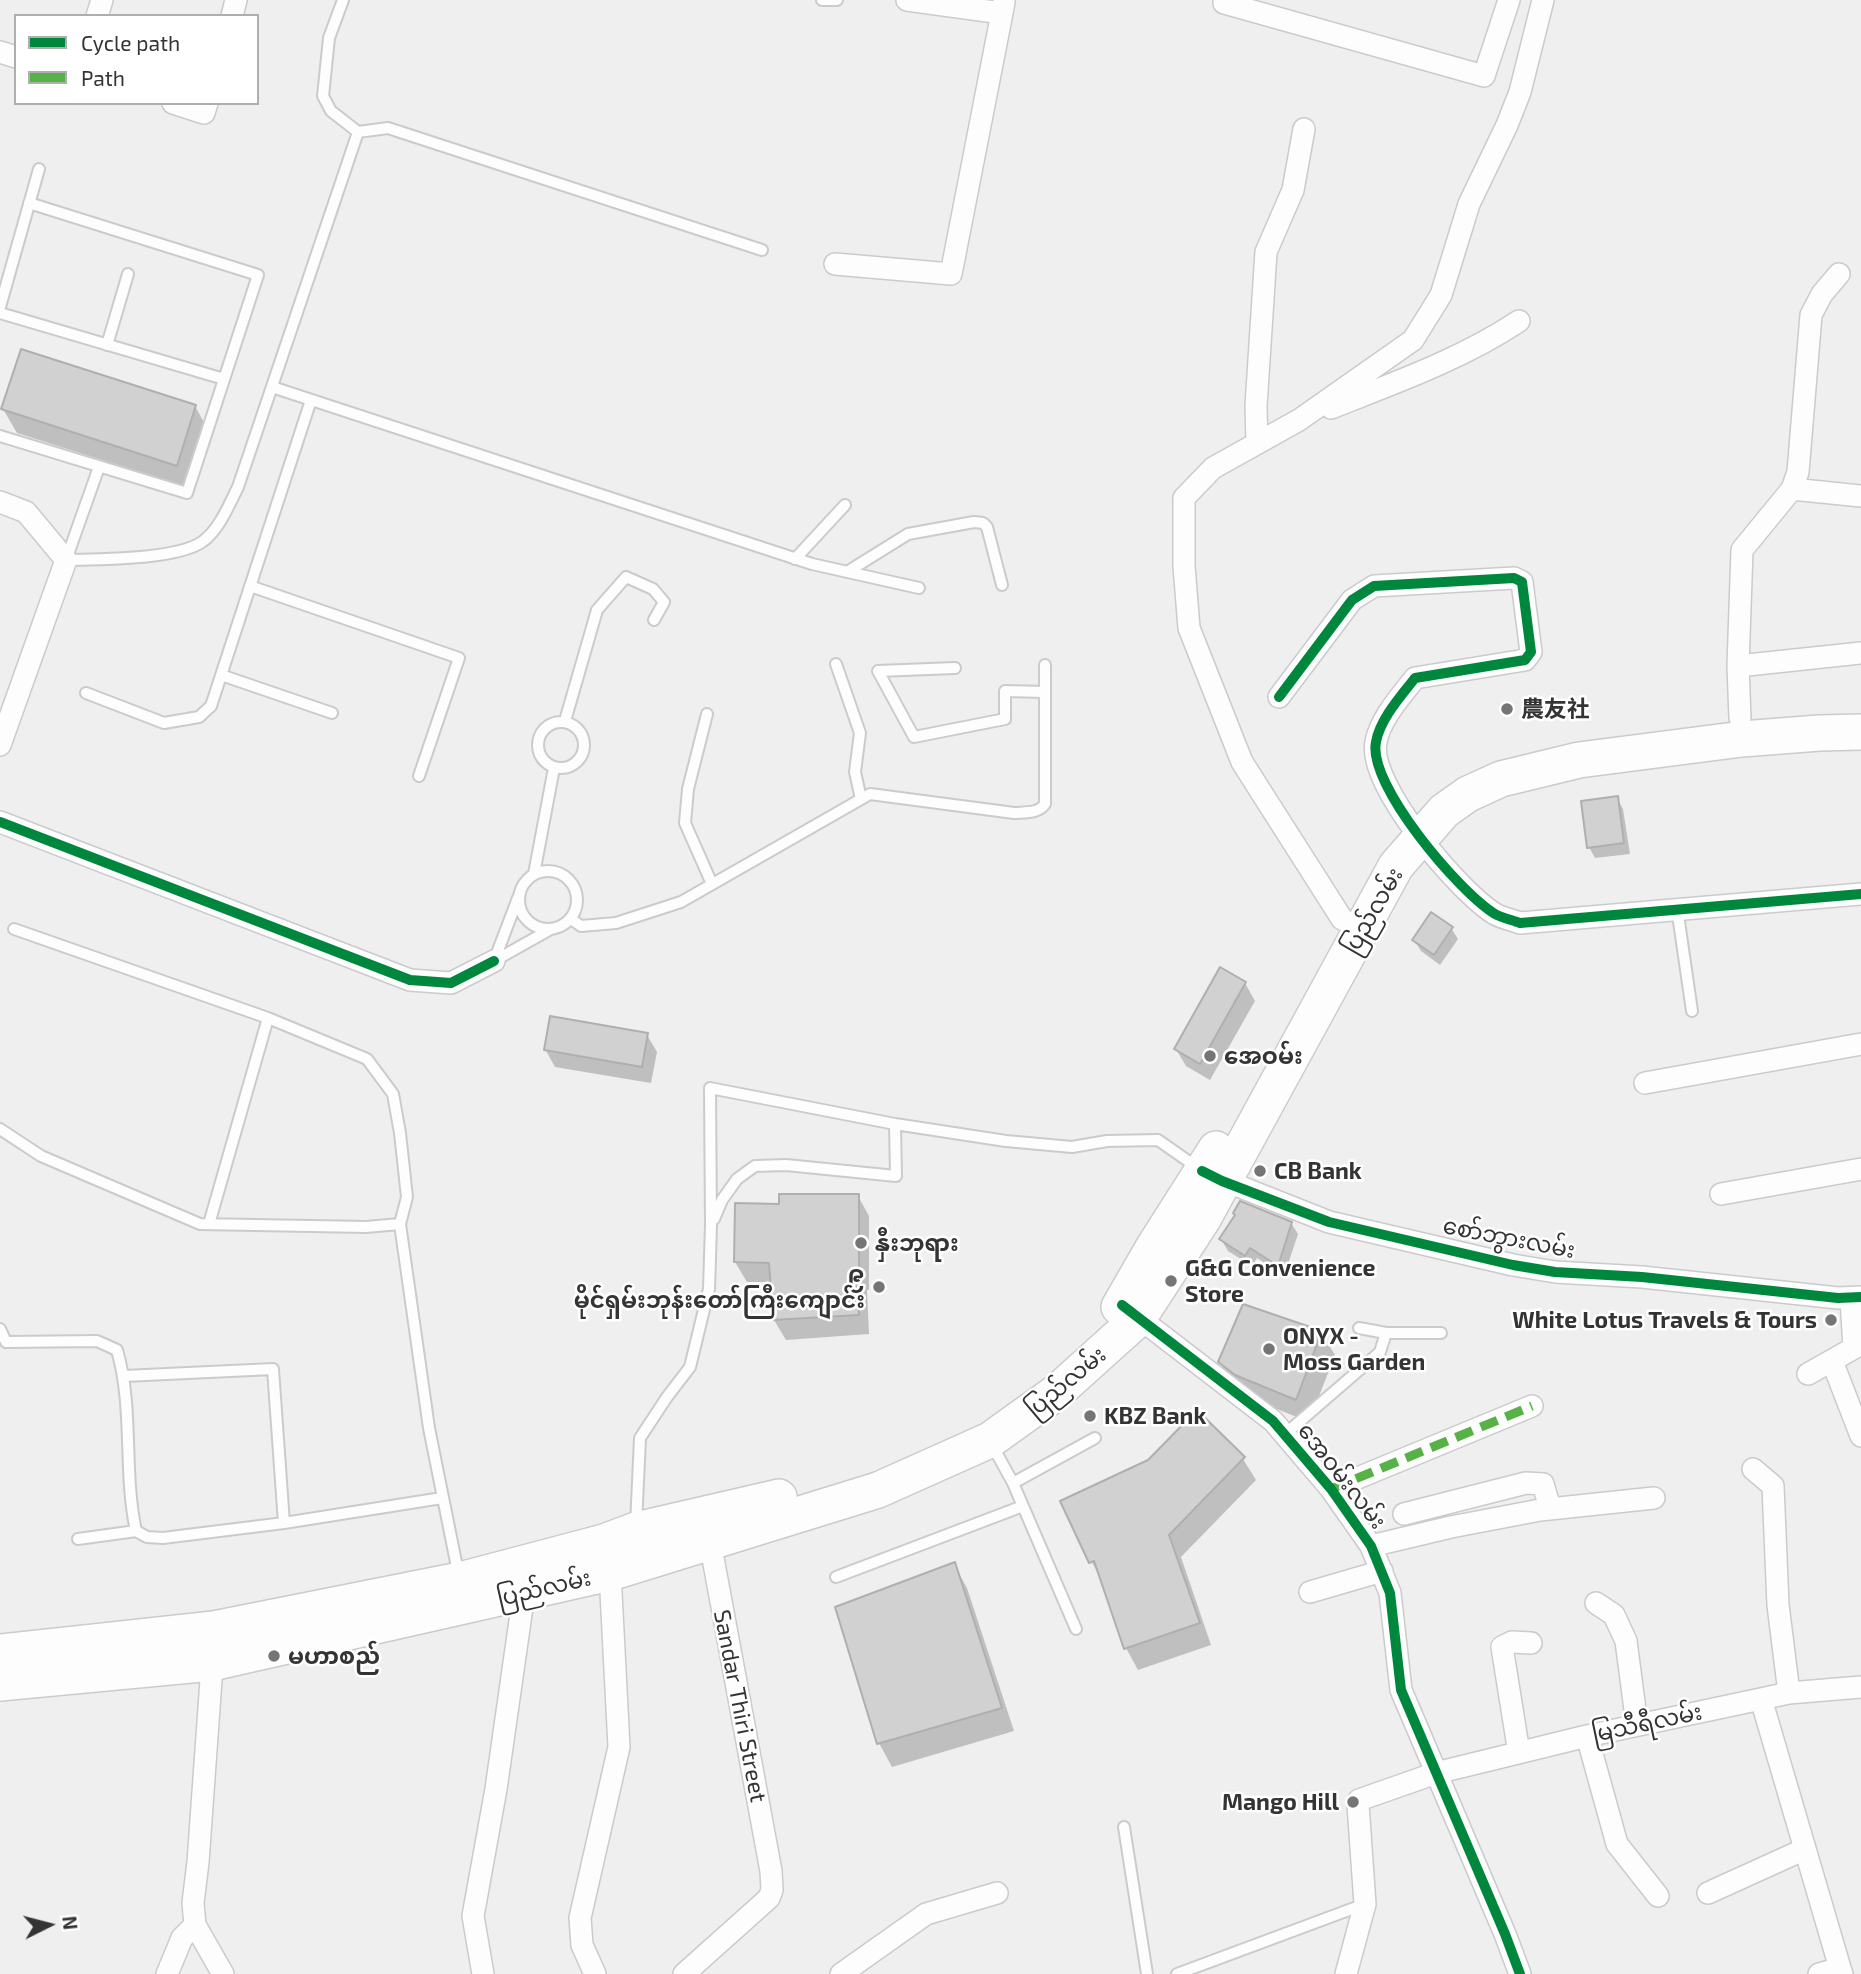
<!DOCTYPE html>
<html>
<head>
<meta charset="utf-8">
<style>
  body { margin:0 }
  #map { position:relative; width:1861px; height:1974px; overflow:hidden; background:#efeff0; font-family:"Exo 2",sans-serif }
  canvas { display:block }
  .legend { position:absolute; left:14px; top:14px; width:245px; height:91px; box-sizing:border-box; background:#fff; border:2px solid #aeaeae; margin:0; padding:9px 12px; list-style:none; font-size:21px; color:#343435 }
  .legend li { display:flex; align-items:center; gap:14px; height:35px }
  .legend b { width:35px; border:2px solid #aeaeae }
  .north { position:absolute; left:14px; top:1890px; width:70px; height:70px; -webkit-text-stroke:5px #fff; paint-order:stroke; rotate:84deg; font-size:19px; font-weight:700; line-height:28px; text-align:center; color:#343435 }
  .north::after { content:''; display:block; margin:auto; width:24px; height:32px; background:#343435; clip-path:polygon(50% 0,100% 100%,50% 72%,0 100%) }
</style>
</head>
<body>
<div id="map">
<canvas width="1861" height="1974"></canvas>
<ul class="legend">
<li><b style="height:9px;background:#00873e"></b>Cycle path</li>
<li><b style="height:9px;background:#56b246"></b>Path</li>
</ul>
<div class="north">N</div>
</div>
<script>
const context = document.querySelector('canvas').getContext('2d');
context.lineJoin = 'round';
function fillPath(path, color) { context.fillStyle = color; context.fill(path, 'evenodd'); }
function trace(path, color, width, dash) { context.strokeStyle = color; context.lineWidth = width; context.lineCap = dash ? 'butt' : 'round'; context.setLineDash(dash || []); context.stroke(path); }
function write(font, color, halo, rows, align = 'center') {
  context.font = font + ' "Exo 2","Noto Sans SC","Noto Sans Myanmar",sans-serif'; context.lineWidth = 5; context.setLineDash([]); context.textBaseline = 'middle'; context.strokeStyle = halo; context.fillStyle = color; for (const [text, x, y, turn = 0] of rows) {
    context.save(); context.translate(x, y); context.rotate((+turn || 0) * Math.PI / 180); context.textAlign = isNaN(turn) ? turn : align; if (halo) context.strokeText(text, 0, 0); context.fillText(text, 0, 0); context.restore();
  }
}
fillPath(new Path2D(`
  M195 406 208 430 190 488 17 433 3 409Z
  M1617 798 1623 809 1630 854 1595 858 1589 847Z
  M1451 928 1458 939 1440 965 1421 951 1414 940Z
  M1245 983 1255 1001 1210 1080 1186 1066 1176 1049Z
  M647 1035 657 1052 651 1083 555 1067 545 1049Z
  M858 1196 869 1216V1290H867L869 1334 786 1340 774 1320 772 1282H747L735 1262 780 1205Z
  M1291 1223 1298 1234 1284 1276 1257 1258 1252 1266 1228 1251 1221 1239Z
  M1321 1332 1335 1355 1309 1422 1250 1398 1233 1385 1220 1362Z
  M1243 1459 1256 1480 1181 1557 1211 1645 1138 1670 1126 1648 1103 1584 1062 1502 1149 1461Z
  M954 1565 967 1588 1014 1731 892 1767 879 1743Z`), '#0003');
const building = new Path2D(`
  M21 349 196 405 177 466 1 409Z
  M1618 796 1624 843 1587 848 1581 801Z
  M1431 912 1453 927 1434 955 1412 940Z
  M1220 967 1246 982 1200 1064 1174 1049Z
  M550 1016 648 1033 642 1067 544 1050Z
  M779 1194H859V1271H856L859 1315 773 1320 769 1263 734 1262 735 1203 779 1204Z
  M1240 1201 1292 1222 1278 1266 1250 1248 1245 1256 1219 1239 1235 1215 1233 1213Z
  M1243 1304 1322 1331 1296 1400 1235 1375 1218 1362Z
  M1197 1410 1245 1457 1169 1535 1200 1623 1124 1649 1094 1561 1089 1563 1060 1501 1148 1460Z
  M955 1562 1002 1708 877 1744 835 1607Z`);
fillPath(building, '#d1d1d1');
trace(building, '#afafaf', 2);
const service = new Path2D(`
  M343 0 329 38 323 96 331 111 358 132 388 128 762 250
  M822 0H837
  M0 307 39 169
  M0 313 224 379
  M107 345 128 274
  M272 387 812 564 919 588
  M0 436 187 493 258 275 29 203
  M99 467 66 560C99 559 175 560 202 542 219 530 229 505 238 487L358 132
  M795 559 845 505
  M847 572 908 534 974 522 983 523 987 527 1002 585
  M250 586 459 658 419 776
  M836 664 860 733 855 772 861 799
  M955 668 878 671 914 737 1005 719V691L1045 692
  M221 675 332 713
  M86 693 164 723 199 717 211 706 311 400
  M707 714 688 789 685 823 712 884
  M565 721 597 610 626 577 653 589 664 602 654 620
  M538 745a23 23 0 1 1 46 0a23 23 0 1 1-46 0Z
  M519 900a29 29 0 1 1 58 0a29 29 0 1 1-58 0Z
  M534 874 554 768
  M1677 908 1692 1011
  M571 919 581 926 616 923 681 902 870 794 1014 813C1025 812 1038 814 1045 804V665
  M14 929 268 1018 209 1224
  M494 961 518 898
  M494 961 551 929
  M268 1018 367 1059 393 1094 400 1133 407 1197 400 1224
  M0 1129 41 1156 200 1224 366 1227 400 1224 429 1428 459 1577
  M714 1219 722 1200 737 1179 755 1166 786 1165 896 1176 895 1124 1006 1141 1072 1147 1107 1141 1158 1140 1198 1168
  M1359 1328 1386 1333H1441
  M0 1329 6 1342 97 1341 117 1350C134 1409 123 1471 136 1531
  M124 1376 273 1369 284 1523
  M1284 1435 1380 1352 1386 1333
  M991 1443 1013 1483 1076 1629
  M1013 1483 1095 1438
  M636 1525 640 1438 667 1397 690 1367 709 1289 711 1225 710 1088 895 1124
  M78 1539 136 1531 147 1537 163 1538 284 1523 442 1498
  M836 1577 1023 1506
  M1124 1827 1147 1974
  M1177 1974 1365 1904`);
const minor = new Path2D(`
  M907 0 1002 13 1004 2
  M1224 3 1484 76 1509 0
  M97 16 102 0
  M232 16 236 0
  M0 52 16 57
  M173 103 204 113 207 103
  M835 264 951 274 1002 13
  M1331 408C1394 383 1462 359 1519 321
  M1257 443 1256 406 1266 252 1293 190 1304 129
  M1792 489 1861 496
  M0 502 26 512 66 560 0 745
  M1738 666 1861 653
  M1279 697 1352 600 1374 586 1514 578 1522 582 1531 652 1525 660 1415 678C1401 696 1380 719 1376 742 1367 784 1459 892 1495 914 1502 918 1512 920 1520 923L1861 894
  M1740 718 1738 666 1742 550 1792 489 1798 472 1811 315 1822 294 1839 274
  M0 822 410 980 451 983 494 961
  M1361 929 1342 919 1242 762 1189 628 1184 566V498L1213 468 1299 420 1413 340 1441 295 1469 204 1507 125 1520 92 1543 0
  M1645 1083 1861 1044
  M1213 1176 1329 1222 1513 1265 1555 1272 1642 1277 1838 1298 1861 1297
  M1721 1194 1861 1169
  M1130 1311 1273 1421 1331 1489 1371 1546 1390 1593 1401 1690 1505 1934 1520 1974
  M1832 1361 1861 1436
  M1808 1374 1854 1348 1851 1299
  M1753 1469 1773 1486 1778 1605 1789 1693
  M1331 1489 1532 1406
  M1404 1514 1526 1483 1543 1484 1550 1508
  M1371 1546 1451 1527 1540 1510 1654 1498
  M1310 1592 1382 1571
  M1596 1603 1614 1615 1626 1641 1637 1725
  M213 1652 198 1862 193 1903 195 1925 223 1974
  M1761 1699 1840 1968
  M1587 1736 1617 1844 1658 1896
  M1519 1753 1502 1647 1512 1642 1531 1643
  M1708 1893 1805 1849
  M167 1974 182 1938 195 1925
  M483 1974 473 1916 496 1789 524 1593 523 1582
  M595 1974 582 1945 580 1918 619 1747 610 1573
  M684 1974 769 1898 772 1890 771 1871 710 1542
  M841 1974 926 1914 997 1893
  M1346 1974 1365 1904 1358 1805 1359 1800 1436 1773 1587 1736 1789 1693 1861 1687
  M1819 1974 1840 1968 1842 1974`);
const trunk = new Path2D(`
  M1119 1307 1153 1248 1216 1149
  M0 1652 214 1629 460 1580 604 1542 636 1530 779 1497
  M0 1683 212 1663 610 1573 878 1490 990 1440 1057 1392 1138 1319 1203 1219 1396 866 1444 811 1468 794 1501 779 1579 760 1742 739 1819 733 1861 732`);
trace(service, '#cbcbcc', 14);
trace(minor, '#cbcbcc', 24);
trace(trunk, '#cbcbcc', 38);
trace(service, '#fdfdfd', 10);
trace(minor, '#fdfdfd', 21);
trace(trunk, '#fdfdfd', 35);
trace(new Path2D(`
  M1331 1489 1532 1406`), '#56b246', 9, [18, 9]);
trace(new Path2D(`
  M1279 697 1352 600 1374 586 1514 578 1522 582 1531 652 1525 660 1415 678C1401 696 1380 719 1376 742 1367 784 1459 892 1495 914 1502 918 1512 920 1520 923L1861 894
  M0 822 410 980 451 983 494 961
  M1202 1171 1222 1181 1329 1222 1513 1265 1555 1272 1642 1277 1838 1298 1861 1297
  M1122 1305 1273 1421 1331 1489 1371 1546 1390 1593 1401 1690 1505 1934 1520 1974`), '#00873e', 10);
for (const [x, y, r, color] of [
  [1507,709,7,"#757576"],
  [1210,1056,7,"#757576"],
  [1260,1171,7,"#757576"],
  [861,1243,7,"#757576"],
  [1171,1281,7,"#757576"],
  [879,1287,7,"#757576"],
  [1831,1320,7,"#757576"],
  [1269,1349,7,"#757576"],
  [1090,1416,7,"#757576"],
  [274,1656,7,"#757576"],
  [1353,1802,7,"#757576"]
]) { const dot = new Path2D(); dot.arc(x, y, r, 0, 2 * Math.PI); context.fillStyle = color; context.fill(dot); trace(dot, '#fff', 2.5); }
write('bold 23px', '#343435', '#fff', [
  ["農友社",1521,709],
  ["အေဝမ်း",1224,1056],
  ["CB Bank",1274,1171],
  ["နှီးဘုရား",875,1243],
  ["G&G Convenience",1185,1268],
  ["Store",1185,1294],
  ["၉",865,1274,"right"],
  ["မိုင်ရှမ်းဘုန်းတော်ကြီးကျောင်း",865,1300,"right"],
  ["White Lotus Travels & Tours",1817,1320,"right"],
  ["ONYX -",1283,1336],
  ["Moss Garden",1283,1362],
  ["KBZ Bank",1104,1416],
  ["မဟာစည်",288,1656],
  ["Mango Hill",1339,1802,"right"]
], 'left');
write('23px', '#343435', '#fff', [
  ["ပြည်လမ်း",1373,911,-60],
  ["စော်ဘွားလမ်း",1509,1238,11],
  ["ပြည်လမ်း",1066,1382,-40],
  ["အေဝမ်းလမ်း",1342,1476,52],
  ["ပြည်လမ်း",544,1588,-13],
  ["Sandar Thiri Street",740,1706,79],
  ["မြသီရီလမ်း",1647,1723,-12]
]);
</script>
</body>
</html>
